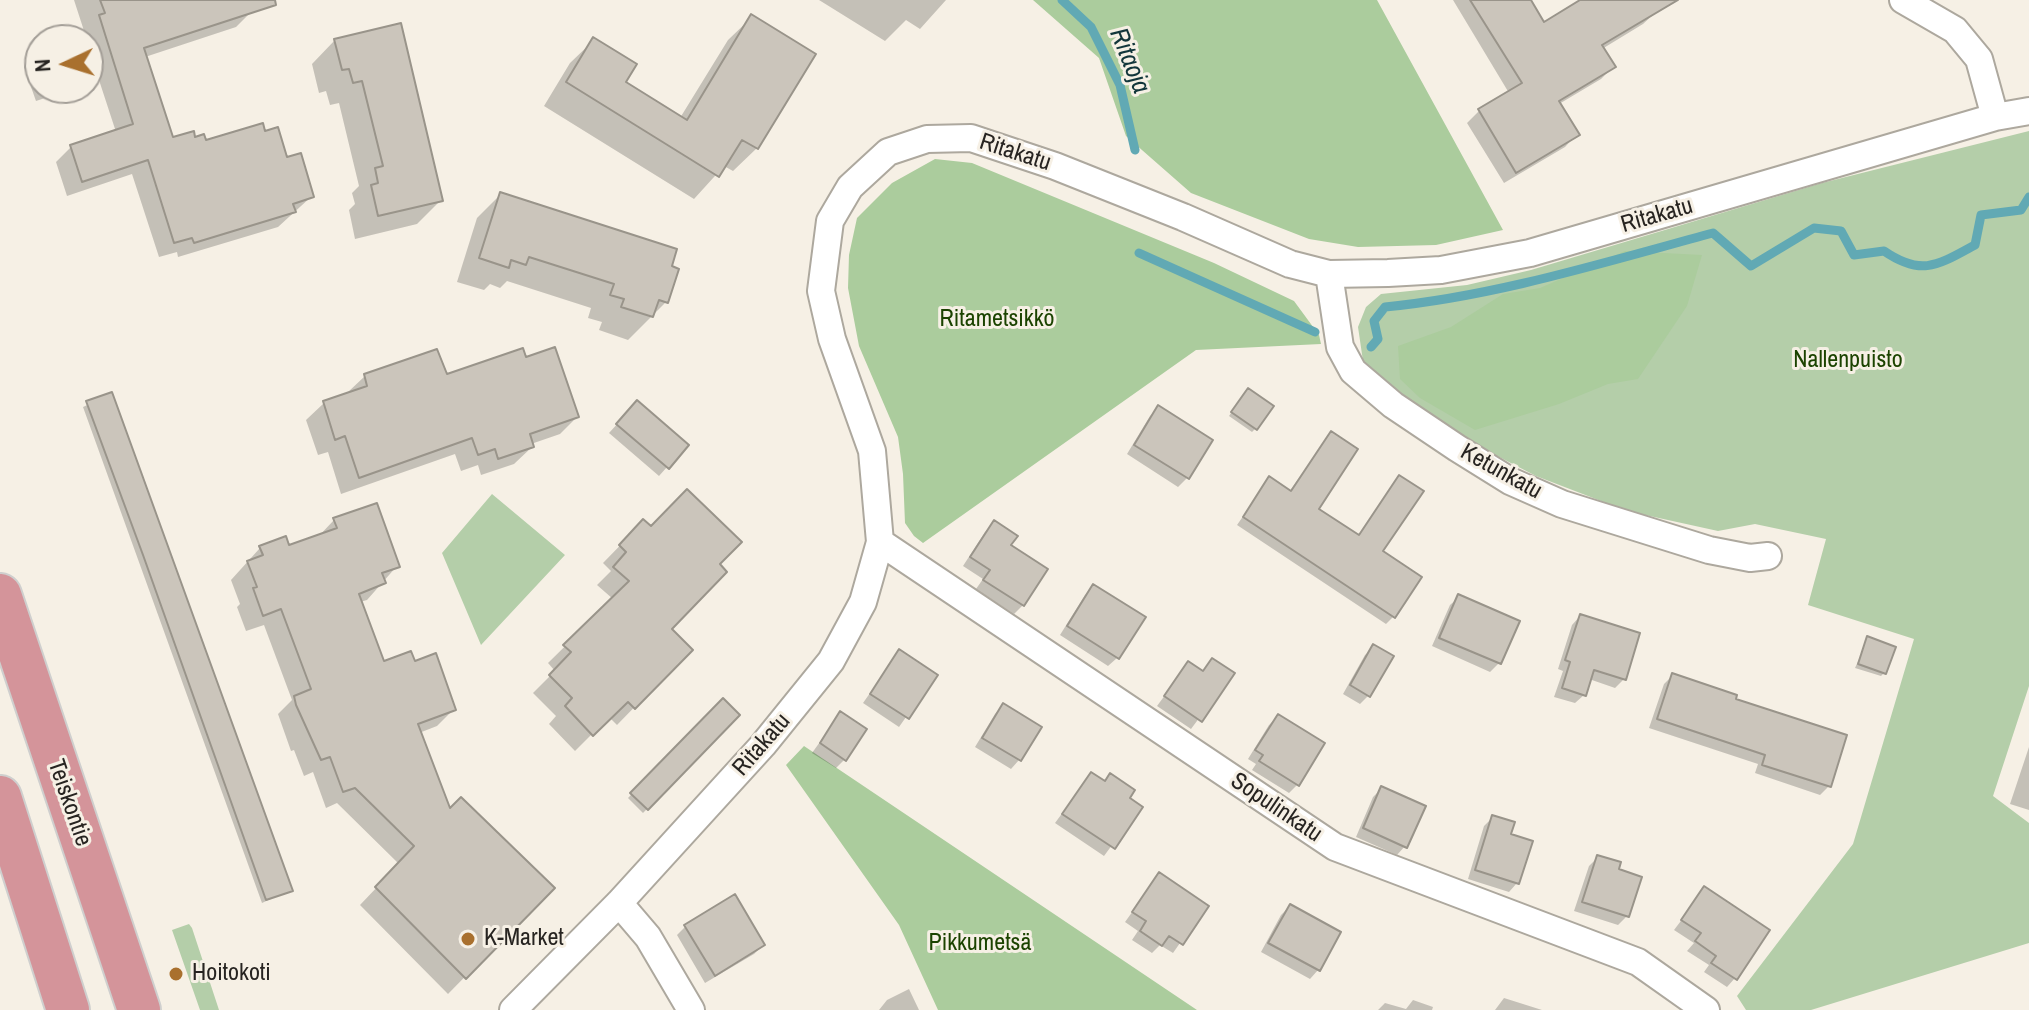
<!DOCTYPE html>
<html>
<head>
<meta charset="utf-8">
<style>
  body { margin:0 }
  #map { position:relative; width:2029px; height:1010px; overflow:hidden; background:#f6f0e5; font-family:"Archivo Narrow",sans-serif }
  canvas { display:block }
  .north { position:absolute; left:24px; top:24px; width:80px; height:80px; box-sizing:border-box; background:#f6f0e5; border:2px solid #a39e97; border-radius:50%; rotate:266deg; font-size:22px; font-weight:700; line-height:32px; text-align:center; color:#272421 }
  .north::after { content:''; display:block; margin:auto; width:28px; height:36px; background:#a9702e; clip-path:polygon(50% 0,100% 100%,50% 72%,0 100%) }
</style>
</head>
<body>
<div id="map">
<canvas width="2029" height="1010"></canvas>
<div class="north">N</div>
</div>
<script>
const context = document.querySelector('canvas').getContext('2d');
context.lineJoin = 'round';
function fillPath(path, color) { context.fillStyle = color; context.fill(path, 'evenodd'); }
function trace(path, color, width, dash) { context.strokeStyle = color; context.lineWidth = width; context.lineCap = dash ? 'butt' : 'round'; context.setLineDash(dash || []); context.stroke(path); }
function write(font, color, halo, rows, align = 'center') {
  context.font = font + ' "Archivo Narrow",sans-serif'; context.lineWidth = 6; context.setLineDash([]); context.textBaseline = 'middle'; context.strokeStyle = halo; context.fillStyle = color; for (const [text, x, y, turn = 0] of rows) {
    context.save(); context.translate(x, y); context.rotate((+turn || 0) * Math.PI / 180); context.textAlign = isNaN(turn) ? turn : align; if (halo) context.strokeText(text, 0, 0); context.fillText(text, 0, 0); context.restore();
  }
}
fillPath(new Path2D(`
  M2029 131V686L1993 796 2029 823V943L1811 1010H1746L1737 996 1853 844 1914 639 1808 605 1826 539 1755 524 1718 531 1627 511 1536 476 1472 443 1406 397 1363 361 1358 327 1366 307 1381 294 1467 285 1531 270 1822 183Z
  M492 494 565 555 481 645 442 553Z
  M189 924 192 928 219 1010H200L172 930Z`), '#b4cea9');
fillPath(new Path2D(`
  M1033 0H1377L1503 230 1436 245 1358 247 1309 239 1191 193 1126 136 1099 58Z
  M935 159 972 163 1214 263 1294 301 1319 335 1321 344 1196 350 923 543 914 536 905 523 903 474 898 437 859 346 848 288 849 255 857 218 892 183Z
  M1625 251 1702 255 1687 306 1638 379 1608 384 1559 404 1475 430 1420 398 1400 379 1398 346 1451 327 1503 294 1540 288Z
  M804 746 1197 1010H938L899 925 786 765Z`), '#abcc9d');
fillPath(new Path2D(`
  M74 0H258L251 12 236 27 145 57 172 139H194L205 143 264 133 312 196 278 227 178 257 177 252 159 257 132 174 67 196 56 162 71 147 116 132 99 80 88 84V40H76L86 37Z
  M819 0H946L920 29 906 20 885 41Z
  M1453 0H1528L1543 24 1584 0H1648L1656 12 1643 24 1602 49 1613 67 1601 79 1559 104 1577 134 1565 147 1504 183 1467 123 1480 110 1509 93Z
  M752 17 757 148 733 171 724 166 694 199 544 106 570 63 594 40 623 83 680 118 728 40Z
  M335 40 441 200 417 224 355 239 349 210 355 204 352 193 359 186 339 103 330 105 326 91 319 93 312 64Z
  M40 51V88H75L36 101 24 67Z
  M501 194 669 268 666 302 628 340 599 330 602 322 588 318 591 308 507 281 500 288 490 284 484 290 457 282 477 218Z
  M525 360 577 417 560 434 531 444 532 447 514 464 481 475 478 465 461 471 455 454 341 494 328 452 318 455 306 420 324 403 347 393 365 376H446Z
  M111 394 290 890 262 903 83 407Z
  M1244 394 1256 428 1252 432 1229 416Z
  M1159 408 1211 440 1187 478 1178 487 1127 454 1150 416Z
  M629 411 667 467 659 476 609 433Z
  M1331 433 1316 509 1358 537 1400 477 1380 552 1394 616 1386 624 1237 525 1269 479 1289 492Z
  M334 520 397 566 367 600 360 602 382 664H414L454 709 437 726 419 733 449 812 552 888 448 994 360 905 399 864 337 803 326 808 313 772 304 776 294 750 291 751 278 714 292 700 264 625 246 631 237 607 240 604 231 580 260 548H288L317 538Z
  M643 522 717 564 669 629 690 650 617 725 609 717 575 751 549 724 556 716 533 693 555 671 548 663 613 599 597 585 611 571 603 563Z
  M994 523 1008 546 1023 605 1014 614 976 589 983 579 963 566 985 532Z
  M1094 586 1143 618 1117 658 1108 666 1060 635 1085 595Z
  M1459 597 1499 663 1490 672 1432 646 1450 605Z
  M1580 616 1624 679 1615 688 1589 679 1584 695 1575 703 1554 697 1563 671 1558 669 1572 625Z
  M1868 639 1885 672 1881 676 1855 668Z
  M1374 647 1368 696 1360 704 1343 694 1365 655Z
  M899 652 935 676 899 727 863 703Z
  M1213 660 1232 674 1191 729 1157 706 1188 664 1201 673Z
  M1673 675 1734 700 1829 786 1820 795 1755 773 1758 764 1649 728 1664 684Z
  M723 701 737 716 643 813 628 798Z
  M1003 706 1039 727 1019 760 1011 769 975 747 995 714Z
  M840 714 845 759 836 768 812 753Z
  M1278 716 1298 784 1289 793 1252 770 1256 764 1248 759 1269 725Z
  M2029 747V810L2010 804Z
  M1091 774 1140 807 1104 856 1055 823Z
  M1382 788 1405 846 1397 855 1356 837 1373 797Z
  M1493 817 1509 835 1517 883 1509 892 1468 879 1484 826Z
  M1598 857 1616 870 1627 916 1618 925 1574 911 1589 866Z
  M1159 875 1206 906 1173 953 1160 945 1152 953 1132 940 1138 931 1125 922Z
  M1705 889 1735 978 1727 987 1704 972 1709 965 1687 951 1694 943 1674 930Z
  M1290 906 1318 970 1310 979 1261 952 1281 915Z
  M685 927 763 945 754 954 705 983 677 935Z
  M909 989 919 1010H879L887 1000Z
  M1504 998 1542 1010H1495Z
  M1413 1000 1433 1007 1432 1010H1378L1385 1003 1406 1009Z`), '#0003');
trace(new Path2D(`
  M1062 0 1091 27 1120 85 1135 150
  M1139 253 1315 332
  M1371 347 1378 339 1374 321 1385 307C1497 296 1605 262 1713 233L1751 266 1814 228 1841 231 1854 255 1884 251C1922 277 1938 265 1975 245L1981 215 2021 210 2029 197`), '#61a9b4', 9);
const building = new Path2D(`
  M100 0H275L276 5 144 48 173 137 194 131 195 137 204 134 206 140 263 123 265 131 278 127 287 157 301 153 314 197 293 204 296 212 194 243 192 238 174 243 148 160 82 182 70 145 133 124 99 15 105 13Z
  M1470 0H1531L1544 22 1580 0H1678L1602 45 1616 67 1559 101 1580 135 1516 173 1478 109 1522 83Z
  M751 14 816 54 758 149 742 140 719 177 566 82 593 37 637 64 626 82 687 120Z
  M401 23 443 201 378 216 371 185 378 183 375 168 383 166 362 81 353 83 349 69 342 70 334 39Z
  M500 192 677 249 672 266 679 269 668 303 659 300 653 317 621 307 624 299 610 295 614 284 529 257 526 265 511 260 509 268 479 258Z
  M555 347 579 417 530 434 534 447 498 459 495 449 478 455 472 438 359 478 345 436 335 440 323 401 367 386 364 374 437 349 447 374 523 348 526 357Z
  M1248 388 1274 406 1257 430 1231 412Z
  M112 392 293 891 266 900 143 555 86 401Z
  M637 400 689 445 669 469 616 424Z
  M1158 405 1213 440 1189 479 1134 445Z
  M1331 431 1358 449 1319 509 1359 535 1399 475 1424 491 1383 551 1422 577 1395 618 1243 517 1269 476 1291 491Z
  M687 489 742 542 720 564 727 572 672 629 693 650 635 709 628 702 593 736 565 706 572 698 549 675 571 652 563 645 629 581 613 567 626 552 619 545 643 519 651 526Z
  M377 503 400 567 382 573 386 583 359 594 384 661 411 651 415 661 436 653 456 710 418 724 450 808 461 797 555 888 466 979 375 887 414 846 355 788 343 792 330 757 321 760 296 705 294 696 311 689 281 609 263 616 253 588 257 587 247 561 263 555 259 546 286 536 289 545 337 528 333 518Z
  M994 520 1018 536 1011 545 1048 569 1024 606 983 580 990 570 970 557Z
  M1093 584 1146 617 1119 659 1067 626Z
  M1458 594 1520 621 1501 664 1439 638Z
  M1580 614 1640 633 1626 680 1594 670 1586 696 1562 688 1570 662 1565 660Z
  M1867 636 1896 647 1886 674 1858 664Z
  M1373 644 1394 656 1370 697 1350 685Z
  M899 649 938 675 909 719 870 694Z
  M1212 658 1235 673 1202 722 1164 696 1188 661 1203 671Z
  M1672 673 1737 695 1736 699 1847 735 1831 787 1762 765 1765 755 1657 719Z
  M723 698 740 715 648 810 630 793Z
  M1003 703 1042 727 1021 761 982 738Z
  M840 711 867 729 846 761 820 743Z
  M1278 714 1325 743 1299 786 1259 761 1263 755 1255 750Z
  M1091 772 1105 781 1110 773 1135 790 1130 798 1143 807 1115 849 1062 814Z
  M1381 786 1426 806 1407 848 1363 828Z
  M1492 815 1515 822 1511 834 1533 841 1519 884 1475 870Z
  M1597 855 1621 862 1619 869 1642 877 1629 917 1582 902Z
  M1159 872 1209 906 1183 945 1169 936 1162 946 1140 931 1146 921 1132 912Z
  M1704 886 1770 930 1737 980 1711 963 1716 956 1695 941 1701 933 1681 920Z
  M735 894 765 945 715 976 684 925Z
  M1290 904 1341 932 1320 971 1268 943Z`);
fillPath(building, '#cbc5bb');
trace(building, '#99948a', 2);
const minor = new Path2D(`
  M1903 0 1955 30 1979 59 1995 117
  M1329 274 1340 347 1353 371 1393 405 1457 448 1510 481 1562 504 1709 550 1750 558 1768 556
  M880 542 1335 847 1638 962 1706 1010
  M619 903 648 937 691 1010
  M513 1010 619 903 763 745 831 661 863 602 880 542 872 451 832 339 821 291 830 221 850 187 888 152 927 139 971 138 1055 166 1183 217 1290 264 1329 274 1388 273 1441 270 1530 253 1995 117 2029 111`);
const trunk = new Path2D(`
  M0 595 139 1010
  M0 797 68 1010`);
trace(minor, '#ada89e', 30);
trace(trunk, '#cfcfce', 46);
trace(minor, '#fff', 26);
trace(trunk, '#d4949a', 42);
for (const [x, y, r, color] of [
  [468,939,8,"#a9702e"],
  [176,974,8,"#a9702e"]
]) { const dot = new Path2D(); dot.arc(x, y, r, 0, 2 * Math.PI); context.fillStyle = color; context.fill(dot); trace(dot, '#f6f0e5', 3); }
write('24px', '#272421', '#f6f0e5', [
  ["Ritakatu",1015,153,18],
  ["Ritakatu",1657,216,-16],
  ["Ketunkatu",1501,472,29],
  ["Ritakatu",762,745,-49],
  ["Teiskontie",69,803,71],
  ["Sopulinkatu",1276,808,34]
]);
write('24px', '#1b4300', '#f6f0e5', [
  ["Ritametsikkö",997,320],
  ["Nallenpuisto",1848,361],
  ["Pikkumetsä",980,944]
]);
write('24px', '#272421', '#f6f0e5', [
  ["K-Market",484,939],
  ["Hoitokoti",192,974]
], 'left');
write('italic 26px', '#12363b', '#f6f0e5', [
  ["Ritaoja",1129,61,68]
]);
</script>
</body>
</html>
